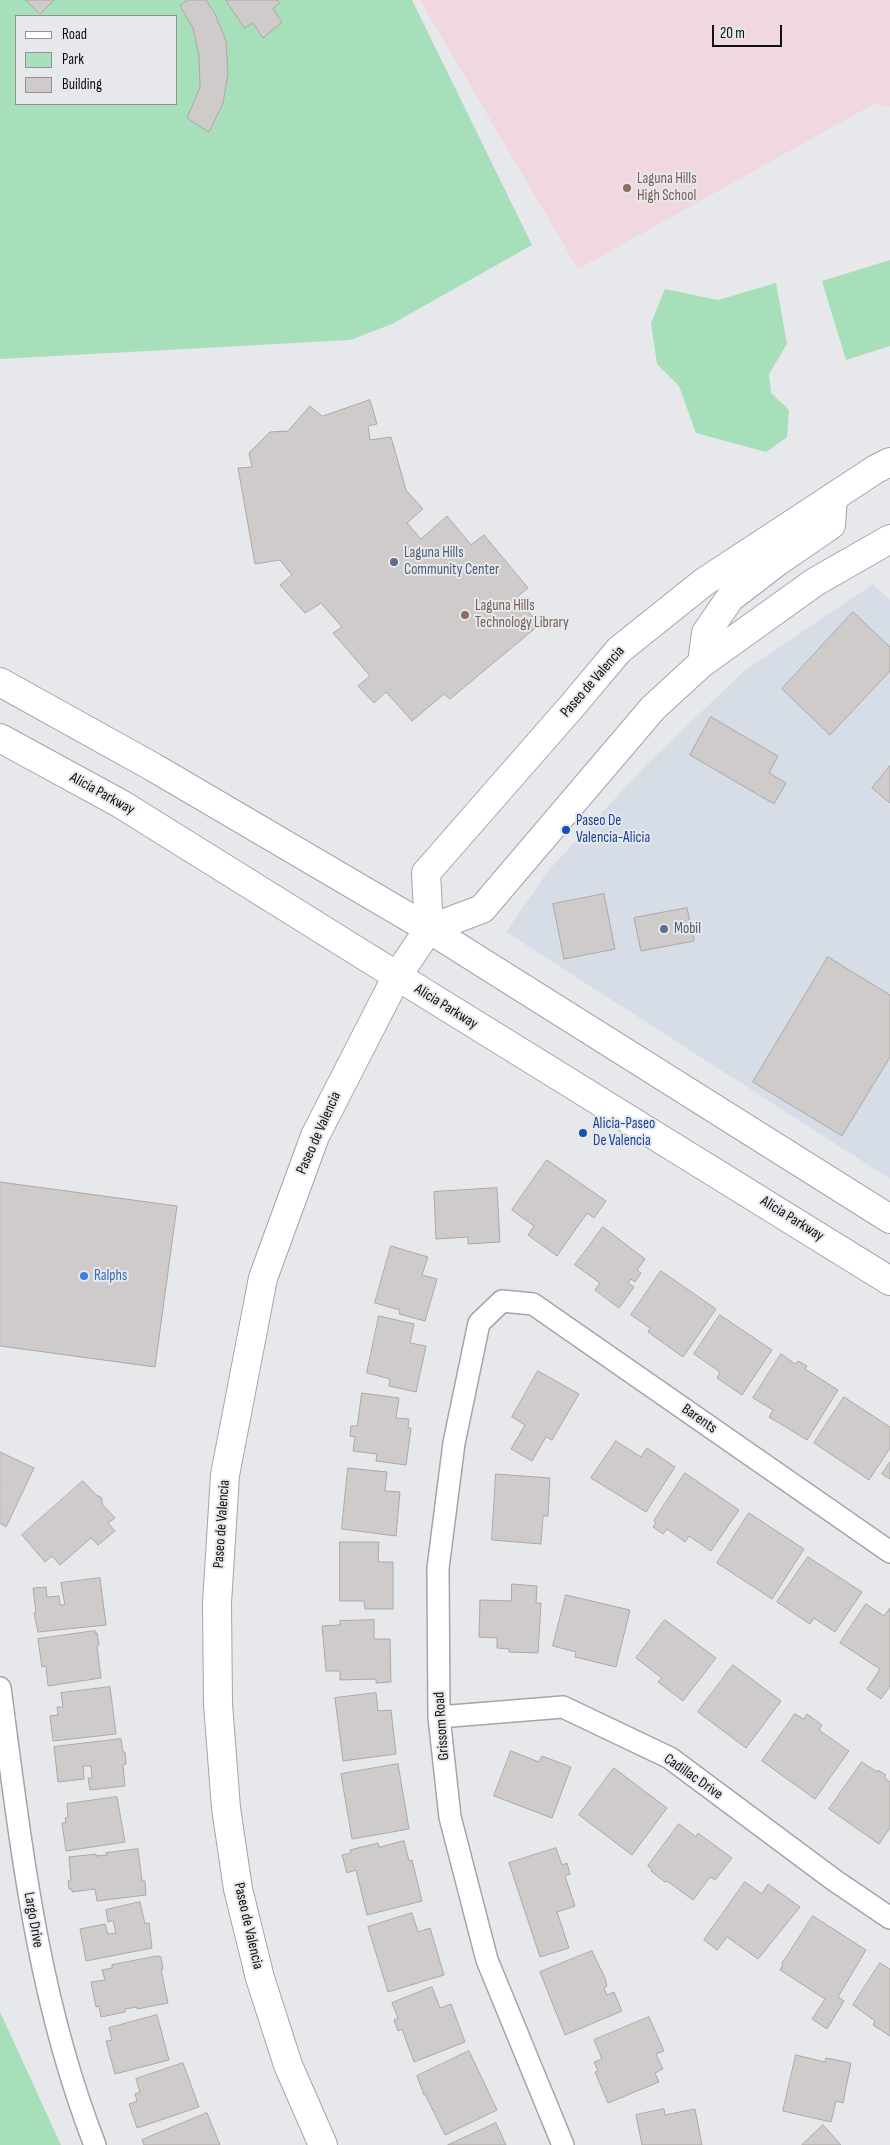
<!DOCTYPE html>
<html>
<head>
<meta charset="utf-8">
<style>
  body { margin:0 }
  #map { position:relative; width:890px; height:2145px; overflow:hidden; background:#e7e8eb; font-family:"Sofia Sans Condensed",sans-serif }
  canvas { display:block }
  .legend { position:absolute; left:15px; top:15px; width:162px; height:90px; box-sizing:border-box; background:#e7e8eb; border:1px solid #919294; margin:0; padding:6px 9px; list-style:none; font-size:15px; color:#0f1011 }
  .legend li { display:flex; align-items:center; gap:10px; height:25px }
  .legend b { width:25px; border:1px solid #919294 }
  .scale { position:absolute; left:712px; top:25px; width:70px; height:22px; box-sizing:border-box; border:2px solid #0f1011; border-top:0; padding-left:6px; font-size:15px; line-height:18px; white-space:nowrap; color:#0f1011; -webkit-text-stroke:4px #e7e8eb; paint-order:stroke }
</style>
</head>
<body>
<div id="map">
<canvas width="890" height="2145"></canvas>
<ul class="legend">
<li><b style="height:6px;background:#fff"></b>Road</li>
<li><b style="height:14px;background:#a7dfba"></b>Park</li>
<li><b style="height:14px;background:#cfcbca"></b>Building</li>
</ul>
<div class="scale">20 m</div>
</div>
<script>
const context = document.querySelector('canvas').getContext('2d');
context.lineJoin = 'round';
function fillPath(path, color) { context.fillStyle = color; context.fill(path, 'evenodd'); }
function trace(path, color, width, dash) { context.strokeStyle = color; context.lineWidth = width; context.lineCap = dash ? 'butt' : 'round'; context.setLineDash(dash || []); context.stroke(path); }
function write(font, color, halo, rows, align = 'center') {
  context.font = font + ' "Sofia Sans Condensed",sans-serif'; context.lineWidth = 4; context.setLineDash([]); context.textBaseline = 'middle'; context.strokeStyle = halo; context.fillStyle = color; for (const [text, x, y, turn = 0] of rows) {
    context.save(); context.translate(x, y); context.rotate((+turn || 0) * Math.PI / 180); context.textAlign = isNaN(turn) ? turn : align; if (halo) context.strokeText(text, 0, 0); context.fillText(text, 0, 0); context.restore();
  }
}
fillPath(new Path2D(`
  M873 584 890 600V1179L506 932 548 871 646 765 744 671Z`), '#d7dde7');
fillPath(new Path2D(`
  M420 0H890V107L874 104 578 269Z`), '#f0d7e0');
fillPath(new Path2D(`
  M0 0H412L532 245 392 324 350 340 0 359ZM16 16H176V104H16Z
  M890 260V346L846 360 822 281Z
  M776 283 787 344 769 374 771 393 789 410 787 437 766 452 696 433 679 386 657 364 651 323 665 289 718 300Z
  M0 2012 61 2145H0Z`), '#a7dfba');
const building = new Path2D(`
  M26 0H54L40 14Z
  M188 0H206L215 14 226 41 228 73 223 103 209 132 187 118 200 87 199 56 193 28 180 6Z
  M226 0H277L279 3 273 9 282 22 263 38 253 23 245 28Z
  M370 400 377 424 368 426 370 440 391 437 406 490 423 509 407 523 421 539 447 516 471 545 484 535 528 588 517 597 539 625 450 699 444 694 412 721 386 692 374 703 358 686 370 676 333 633 342 627 321 603 305 613 280 585 292 575 280 560 255 564 238 468 252 467 249 453 270 432 288 431 310 406 322 416Z
  M853 612 890 647V671L830 735 782 689Z
  M711 717 778 756 769 773 786 783 774 804 690 755Z
  M890 766V803L872 788Z
  M604 894 615 949 564 959 553 904Z
  M687 908 694 941 641 951 634 918Z
  M828 957 890 995V1057L842 1136 753 1082Z
  M547 1160 606 1201 594 1218 587 1213 557 1256 528 1235 534 1226 512 1210Z
  M0 1182 177 1206 155 1367 0 1346Z
  M497 1188 500 1242 468 1244V1237L436 1239 434 1192Z
  M603 1227 645 1259 637 1270 641 1273 635 1282 631 1279 628 1283 634 1287 619 1308 595 1290 600 1283 575 1265Z
  M391 1246 428 1257 422 1275 437 1279 425 1321 399 1314 400 1310 375 1303Z
  M661 1271 716 1309 683 1357 648 1332 650 1328 631 1315Z
  M720 1315 772 1350 742 1395 717 1378 720 1372 694 1354Z
  M379 1316 414 1324 410 1343 426 1346 416 1392 389 1386 390 1379 367 1373Z
  M781 1354 795 1364 798 1361 807 1366 805 1369 838 1390 807 1440 769 1417 773 1410 753 1398Z
  M538 1371 579 1394 552 1440 546 1437 532 1461 511 1449 525 1425 512 1417Z
  M362 1393 399 1398 396 1418 409 1419 408 1428H411L406 1465 376 1461 377 1454 353 1451 355 1437 350 1436 351 1426H357Z
  M844 1397 890 1427V1448L869 1480 814 1443Z
  M616 1441 641 1457 647 1448 675 1467 646 1512 591 1478Z
  M0 1452 34 1468 6 1527 0 1523Z
  M890 1462V1479L882 1474Z
  M348 1468 387 1472 385 1491 400 1492 396 1536 342 1529Z
  M685 1473 739 1510 711 1551 689 1536 685 1542 667 1529 663 1534 653 1527 656 1523 654 1521Z
  M496 1474 550 1478 548 1516H543L541 1544 492 1540Z
  M83 1481 96 1495 102 1498V1504L115 1518 108 1523 115 1531 98 1545 91 1538 60 1565 52 1556 45 1562 22 1535Z
  M749 1513 804 1549 772 1599 717 1563Z
  M340 1542H379L378 1562H393V1609H365L364 1601H340Z
  M808 1557 862 1592 835 1632 814 1618 810 1624 777 1602Z
  M100 1578 106 1625 38 1632 34 1613H36L33 1588 46 1587 47 1597 59 1596 60 1605H65L61 1583Z
  M512 1584 537 1586 536 1603H541L538 1653 509 1652V1649L497 1648V1638L479 1637 480 1600 511 1601Z
  M566 1595 630 1610 616 1667 575 1657 576 1652 553 1646Z
  M866 1604 884 1616 890 1608V1686L881 1699 867 1689 880 1669 840 1643Z
  M374 1620V1639H390L391 1682 376 1683V1679L340 1680V1671H326L322 1626 340 1625V1621Z
  M665 1620 716 1658 683 1701 658 1682 662 1678 636 1658Z
  M95 1631V1633H97L99 1645 97 1646 101 1678 48 1686 46 1666 42 1667 38 1639Z
  M733 1665 781 1701 746 1748 698 1712Z
  M110 1687 116 1734 53 1741 50 1716 58 1715 57 1707H63L61 1693Z
  M376 1693 378 1711 391 1710 396 1754 343 1761 335 1698Z
  M795 1714 804 1719 807 1714 822 1725 819 1730 849 1751 815 1799 762 1761Z
  M121 1739 123 1752H125L126 1764 123 1765 125 1786 90 1790 88 1778H92L91 1766H83L84 1779 58 1782 54 1747Z
  M511 1751 539 1762 542 1756 571 1767 552 1818 494 1796Z
  M862 1762 877 1772 878 1770 886 1775 884 1777 890 1782V1828L879 1844 829 1809Z
  M398 1764 409 1829 352 1839 341 1774Z
  M614 1768 667 1808 632 1855 579 1815Z
  M117 1797 125 1842 66 1851 62 1823H66L65 1818 68 1817 67 1804Z
  M679 1824 696 1837 698 1833 732 1858 715 1880 710 1877 693 1900 667 1881 665 1882 651 1871 652 1870 648 1866Z
  M404 1841 409 1861 412 1860 422 1901 367 1915 356 1870 347 1873 342 1855 351 1853 350 1850 378 1843 379 1847Z
  M556 1848 562 1865 567 1863 570 1874 565 1876 575 1906 557 1912 569 1948 540 1957 509 1863Z
  M138 1849 142 1881H145L146 1895 97 1901 95 1889 72 1892V1889H69L68 1881 71 1880 69 1857 96 1854V1856L107 1855 106 1853Z
  M745 1882 762 1894 768 1884 800 1907 758 1959 727 1937 717 1950 704 1940Z
  M140 1902 145 1924 149 1923 152 1948 86 1961 80 1929 105 1924 108 1934 116 1933 113 1920 108 1922 106 1910Z
  M412 1913 418 1932 430 1928 444 1975 388 1992 368 1927Z
  M813 1916 866 1950 838 1997 844 2001 827 2029 812 2019 825 1999 780 1970 783 1965 782 1964Z
  M592 1951 605 1978 607 1986 604 1988 607 1995 614 1992 622 2011 565 2035 540 1972Z
  M158 1956 161 1957 163 1969H161L168 2003 137 2009V2007L125 2009V2012L101 2017 99 2006 96 2007 91 1982 105 1980 102 1970 112 1968V1965Z
  M880 1963 890 1969V2036L873 2025 875 2021 853 2005Z
  M432 1987 440 2008 451 2004 465 2042 414 2062 402 2029 398 2031 394 2020 398 2018 392 2003Z
  M157 2015 169 2060 115 2074 106 2041 112 2040 109 2028Z
  M649 2017 664 2051 656 2054 663 2069 655 2073 659 2082 608 2103 595 2072 598 2071 594 2062 602 2059 594 2040Z
  M469 2051 497 2110 445 2135 425 2094 424 2095 417 2076Z
  M796 2055 825 2062 826 2058 851 2063 843 2103 836 2101 831 2122 783 2111Z
  M183 2063 199 2107 137 2128 129 2104 137 2101 135 2094 140 2092 136 2079Z
  M664 2109 665 2115 695 2109 702 2145H642L636 2115Z
  M207 2113 220 2145H144L142 2140Z
  M496 2123 506 2145H448Z
  M823 2125 841 2145H802Z`);
fillPath(building, '#cfcbca');
trace(building, '#aca8a7', 1);
const minor = new Path2D(`
  M0 1688C21 1844 37 1997 95 2145
  M439 1717 563 1707 670 1758 834 1880 890 1918
  M563 2145 487 1960 450 1817 439 1717 438 1568 454 1443 479 1323 502 1301 533 1304 890 1552`);
const secondary = new Path2D(`
  M702 663 706 633 730 598 777 562 831 525 833 497
  M429 929 426 873 572 706 619 650 704 582 876 469 890 462
  M323 2145 288 2065 260 1978 238 1889 226 1808 218 1704 217 1603 225 1475 263 1278 315 1136 397 976 429 929 482 909 653 708 702 663 815 582 890 539`);
const primary = new Path2D(`
  M0 682 153 767 429 929 890 1219
  M0 738 121 804 397 976 890 1281`);
trace(minor, '#a3a5a8', 24);
trace(secondary, '#a3a5a8', 30);
trace(primary, '#a3a5a8', 30);
trace(minor, '#fff', 21);
trace(secondary, '#fff', 28);
trace(primary, '#fff', 28);
for (const [x, y, r, color] of [
  [627,188,5,"#8d6e63"],
  [394,562,5,"#5c6f8a"],
  [465,615,5,"#8d6e63"],
  [566,830,5,"#1a4fb4"],
  [664,929,5,"#5c6f8a"],
  [583,1133,5,"#1a4fb4"],
  [84,1276,5,"#3f7fe0"]
]) { const dot = new Path2D(); dot.arc(x, y, r, 0, 2 * Math.PI); context.fillStyle = color; context.fill(dot); trace(dot, '#e7e8eb', 2); }
write('15px', '#785e54', '#e7e8eb', [
  ["Laguna Hills",637,179],
  ["High School",637,196],
  ["Laguna Hills",475,606],
  ["Technology Library",475,623]
], 'left');
write('15px', '#4e5e75', '#e7e8eb', [
  ["Laguna Hills",404,553],
  ["Community Center",404,570],
  ["Mobil",674,929]
], 'left');
write('15px', '#0f1011', '#e7e8eb', [
  ["Paseo de Valencia",593,682,-49],
  ["Alicia Parkway",102,794,29],
  ["Alicia Parkway",446,1007,32],
  ["Paseo de Valencia",319,1133,-66],
  ["Alicia Parkway",792,1219,32],
  ["Barents",699,1419,35],
  ["Paseo de Valencia",222,1524,-86],
  ["Grissom Road",442,1726,-94],
  ["Cadillac Drive",693,1777,35],
  ["Largo Drive",33,1920,80],
  ["Paseo de Valencia",248,1926,77]
]);
write('15px', '#164399', '#e7e8eb', [
  ["Paseo De",576,821],
  ["Valencia-Alicia",576,838],
  ["Alicia-Paseo",593,1124],
  ["De Valencia",593,1141]
], 'left');
write('15px', '#366cbe', '#e7e8eb', [
  ["Ralphs",94,1276]
], 'left');
</script>
</body>
</html>
